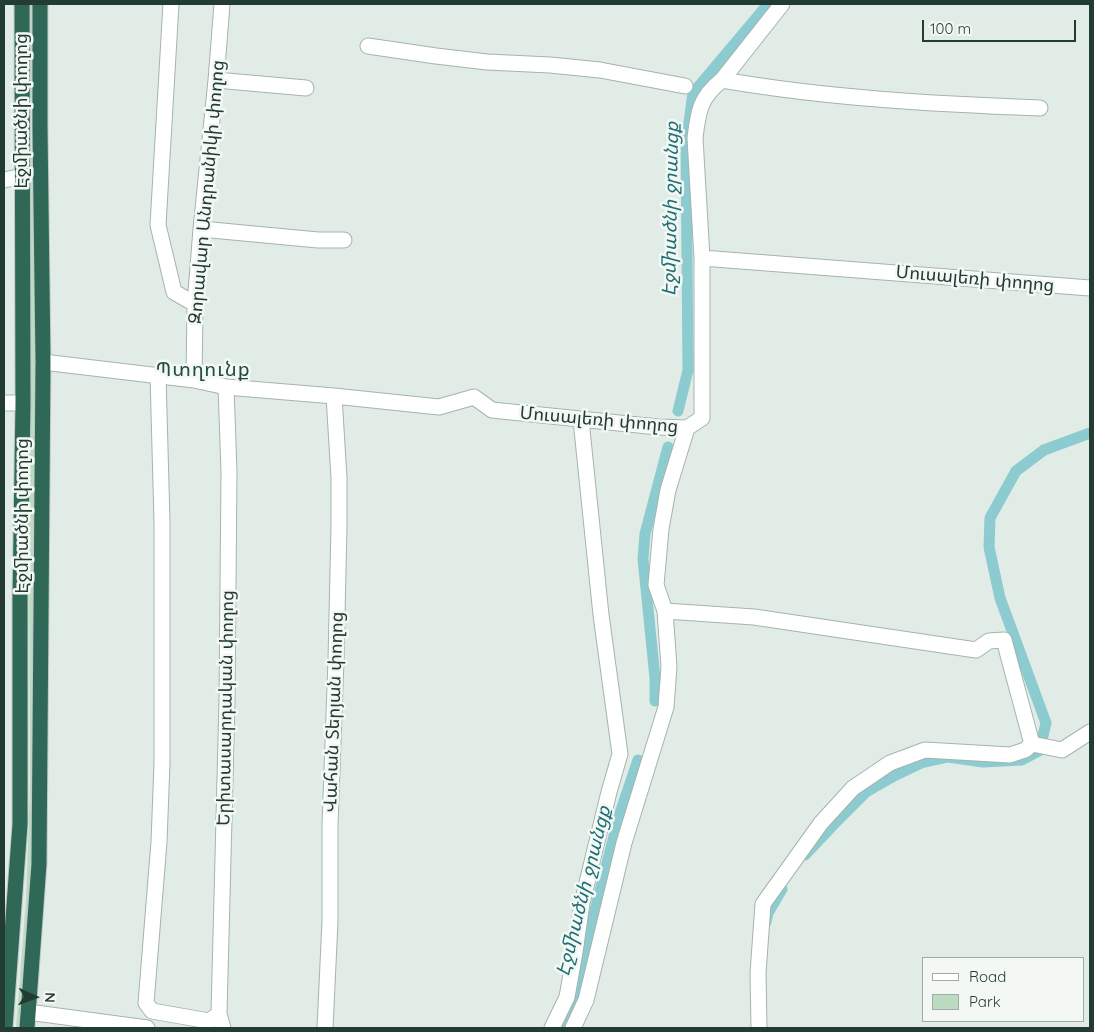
<!DOCTYPE html>
<html>
<head>
<meta charset="utf-8">
<style>
  body { margin:0 }
  #map { position:relative; width:1094px; height:1032px; overflow:hidden; background:#e2ece7; font-family:Quicksand,sans-serif }
  canvas { display:block }
  .frame { position:absolute; inset:0; border:5px solid #233c33; pointer-events:none }
  .legend { position:absolute; left:922px; top:957px; width:162px; height:65px; box-sizing:border-box; background:#f3f8f5; border:1px solid #a0ada7; margin:0; padding:6px 9px; list-style:none; font-size:15px; color:#233c33 }
  .legend li { display:flex; align-items:center; gap:10px; height:25px }
  .legend b { width:25px; border:1px solid #a0ada7 }
  .north { position:absolute; left:10px; top:972px; width:50px; height:50px; -webkit-text-stroke:4px #f3f8f5; paint-order:stroke; rotate:92deg; font-size:14px; font-weight:700; line-height:20px; text-align:center; color:#233c33 }
  .north::after { content:''; display:block; margin:auto; width:18px; height:22px; background:#233c33; clip-path:polygon(50% 0,100% 100%,50% 72%,0 100%) }
  .scale { position:absolute; left:922px; top:20px; width:154px; height:22px; box-sizing:border-box; border:2px solid #233c33; border-top:0; padding-left:6px; font-size:15px; line-height:18px; white-space:nowrap; color:#233c33; -webkit-text-stroke:4px #f3f8f5; paint-order:stroke }
</style>
</head>
<body>
<div id="map">
<canvas width="1094" height="1032"></canvas>
<div class="frame"></div>
<ul class="legend">
<li><b style="height:6px;background:#fff"></b>Road</li>
<li><b style="height:14px;background:#bcdcc2"></b>Park</li>
</ul>
<div class="north">N</div>
<div class="scale">100 m</div>
</div>
<script>
const context = document.querySelector('canvas').getContext('2d');
context.lineJoin = 'round';
function fillPath(path, color) { context.fillStyle = color; context.fill(path, 'evenodd'); }
function trace(path, color, width, dash) { context.strokeStyle = color; context.lineWidth = width; context.lineCap = dash ? 'butt' : 'round'; context.setLineDash(dash || []); context.stroke(path); }
function write(font, color, halo, rows, align = 'center') {
  context.font = font + ' Quicksand,"Noto Sans Armenian",sans-serif'; context.lineWidth = 5; context.setLineDash([]); context.textBaseline = 'middle'; context.strokeStyle = halo; context.fillStyle = color; for (const [text, x, y, turn = 0] of rows) {
    context.save(); context.translate(x, y); context.rotate((+turn || 0) * Math.PI / 180); context.textAlign = isNaN(turn) ? turn : align; if (halo) context.strokeText(text, 0, 0); context.fillText(text, 0, 0); context.restore();
  }
}
fillPath(new Path2D(`
  M28 4H34L33 98H28Z
  M34 150 36 778 32 899 22 1028H16L26 899 30 785 27 151Z`), '#bcdcc2');
trace(new Path2D(`
  M678 411 688 370 686 145 693 93 768 4
  M655 701V678L643 559 645 534 668 447
  M1042 740 1046 723 1000 598 989 547 990 518 1016 471 1044 450 1090 433
  M805 855 838 820 866 792 894 776 921 763 948 757 983 762 1022 760 1039 751
  M766 922 768 913 782 889
  M561 1028 582 980 589 934 619 816 638 760`), '#8ccbcf', 11);
const minor = new Path2D(`
  M171 4 158 225 174 292 195 304
  M368 46 436 56 487 62 550 65 600 70 685 86
  M216 80 306 88
  M722 80C827 98 933 104 1040 108
  M4 180 23 176
  M201 229 318 240H344
  M702 258 695 138C698 112 700 97 722 80L782 4
  M43 362 194 380 226 387 334 396 439 407 474 397 492 410 658 427 687 428 702 418V258L1090 288
  M158 375 162 522V763L159 842 146 1003 152 1011 209 1021 219 1014
  M194 380 195 304 201 229 216 80 222 4
  M4 403H23
  M665 611 754 617 976 650 989 641 1004 640 1032 744
  M28 1012 147 1028
  M223 1028 219 1014 227 701 229 471 226 387
  M325 1028 330 921V825L336 660 339 526V478L334 396
  M552 1028 567 997 575 952 582 903 609 792 620 754 601 615 581 420
  M573 1028 586 1000 624 843 666 707 669 667 665 611 656 585 661 529 668 490 687 428
  M759 1028 758 973 763 904 821 823 853 788 890 763 925 750 1010 755 1025 750 1032 744 1062 750 1090 732`);
const highway = new Path2D(`
  M5 1028 20 824V599L23 403 22 4
  M27 1028 39 864 43 362 40 127V4`);
trace(minor, '#a5b4ad', 17);
trace(highway, '#c1c8c6', 17);
trace(minor, '#fff', 15);
trace(highway, '#306857', 15);
write('18px', '#233c33', '#f3f8f5', [
  ["Էջմիածնի փողոց",22,111,-90],
  ["Զորավար Անդրանիկի փողոց",207,192,-85],
  ["Մուսալեռի փողոց",975,279,5],
  ["Մուսալեռի փողոց",599,420,5],
  ["Էջմիածնի փողոց",23,516,-90],
  ["Երիտասարդական փողոց",226,708,-89],
  ["Վահան Տերյան փողոց",334,712,-88]
]);
write('italic 19px', '#1f7076', '#f3f8f5', [
  ["Էջմիածնի ջրանցք",671,209,-89],
  ["Էջմիածնի ջրանցք",584,891,-76]
]);
context.letterSpacing = '1px';
write('20px', '#1f4e3e', '#f3f8f5', [
  ["Պտղունք",203,370]
]);
context.letterSpacing = '0px';
</script>
</body>
</html>
